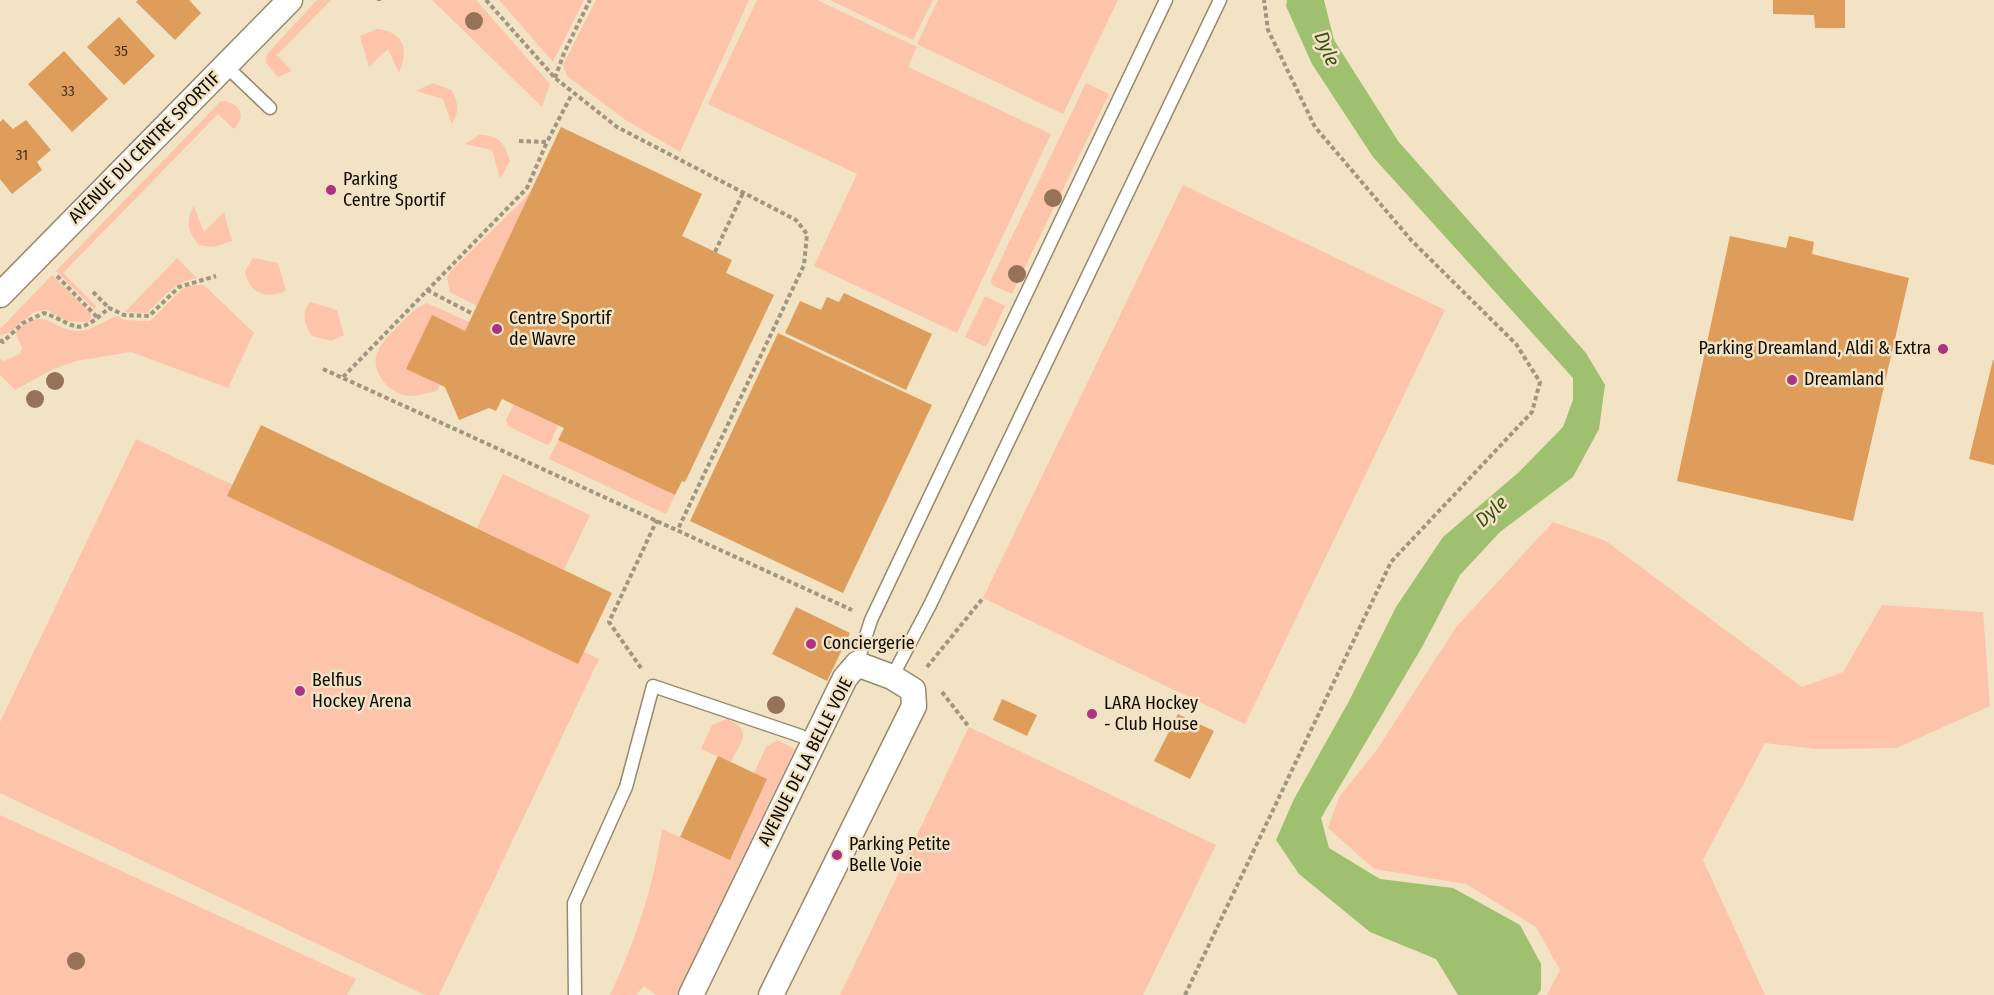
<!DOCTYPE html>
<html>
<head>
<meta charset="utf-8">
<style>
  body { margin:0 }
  canvas { display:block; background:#f2e3c4 }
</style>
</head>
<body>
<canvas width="1994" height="995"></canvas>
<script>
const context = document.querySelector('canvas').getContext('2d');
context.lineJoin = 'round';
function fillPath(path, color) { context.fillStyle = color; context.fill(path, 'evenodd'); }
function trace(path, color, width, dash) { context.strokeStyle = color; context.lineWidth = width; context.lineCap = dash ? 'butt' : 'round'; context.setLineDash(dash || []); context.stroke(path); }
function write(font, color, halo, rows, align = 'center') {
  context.font = font + ' "Fira Sans Condensed",sans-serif'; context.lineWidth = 5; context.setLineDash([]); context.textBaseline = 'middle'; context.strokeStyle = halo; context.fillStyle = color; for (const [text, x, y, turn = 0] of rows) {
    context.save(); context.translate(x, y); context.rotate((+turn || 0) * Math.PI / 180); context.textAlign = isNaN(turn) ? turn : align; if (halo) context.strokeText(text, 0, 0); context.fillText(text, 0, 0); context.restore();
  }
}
fillPath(new Path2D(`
  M317 0H331L277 55 292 71 278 77 266 63 267 54Z
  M432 0H476L550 84 542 107Z
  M499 0H584L553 62Z
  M596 0H749L680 152 627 121 567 76 563 65Z
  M757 0H817L917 47 908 67 1051 134 957 333 814 266 857 174 708 104Z
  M830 0H933L913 40Z
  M938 0H1118L1063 114 917 44Z
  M377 29C405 32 409 50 399 73L388 49 369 67 360 36Z
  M432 83 452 90C458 103 460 111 452 124L443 99 416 91Z
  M1086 83 1109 94 1012 294 992 285 991 280Z
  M221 101C239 102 248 115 234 129L218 114 63 273 96 306 94 309 56 271Z
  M479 135C499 135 505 143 510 161L500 179 492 150 465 144Z
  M1183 185 1445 310 1245 724 983 598Z
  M530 193 477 306 450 292 447 277 451 271Z
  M194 206 204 232 224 212 232 241 214 247 199 245C188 232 185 221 194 206Z
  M177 258 197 278C175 282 162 298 147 313L125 312Z
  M253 258 278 263 286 291C266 299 249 294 245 271Z
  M52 275 91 313V318L88 322 67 321 47 310 34 312 9 333 0 335V329Z
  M193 285H204L254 333 228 388 131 352 76 361 51 370 15 390 0 375V359L4 361 20 354 22 348 15 332C48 304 49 330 77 331 89 332 105 320 117 316L124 320 150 321 182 289Z
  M985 296 1005 306 986 347 965 337Z
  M310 302 337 310 344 335 331 341 312 336C304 325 301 313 310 302Z
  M427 303 469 322 465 331 432 316 407 369 440 385 437 391C426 393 411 399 400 394 386 388 373 372 376 357 379 344 390 335 398 326 408 316 414 308 427 303Z
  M514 404 558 425 551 442 547 445 508 426 506 420Z
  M136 439 599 659 439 995H425L0 793V722Z
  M558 440 675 495 666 514 549 459Z
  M503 474 590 515 564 570 477 528Z
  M1553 522 1606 541 1802 687 1843 672 1882 605 1983 612 1990 706 1897 748 1817 749 1765 743 1703 860 1765 995H1547L1560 970 1536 927 1466 884 1374 869 1328 828 1339 797 1376 751 1457 626Z
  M727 719C754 730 741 741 731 762L701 749 712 725Z
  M969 727 1216 845 1143 995H840Z
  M777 740 795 749 676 995H656L644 986 636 995H610C636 940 653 888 662 829L730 860 767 779 754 773 766 747Z
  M0 815 356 979 347 995H0Z`), '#fdc4ab');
fillPath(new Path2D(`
  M1287 0H1324L1334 40 1398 141 1586 353 1605 385 1599 429 1573 477 1500 532 1460 575 1422 647 1321 818 1329 848 1380 879 1453 888 1520 925 1541 964V990L1537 995H1458L1436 959 1370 932 1299 874 1276 840 1294 799 1348 703 1396 607 1443 537 1519 472 1563 427 1573 400V378L1373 157 1312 64 1286 6Z`), '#9ec06f');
fillPath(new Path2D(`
  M138 0H189L201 13 175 40 136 2Z
  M1773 0H1845V28H1815L1814 15 1773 14Z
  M119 17 155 56 124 85 87 47Z
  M64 51 108 99 72 132 28 84Z
  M3 119 13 129 26 120 51 150 37 162 42 170 12 194 0 179V122Z
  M561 127 702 194 682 236 732 260 726 273 774 295 685 482 682 481 675 495 558 440 564 428 502 399 496 411 489 408 459 420 445 387 406 369 432 315 465 331Z
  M1730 236 1786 248 1789 236 1802 239 1814 242 1812 254 1909 278 1853 521 1677 481Z
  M844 293 932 334 906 390 785 333 800 301 821 310 827 297 839 302Z
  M778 333 932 405 843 593 690 521Z
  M1993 360H1994V465L1969 459Z
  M261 425 612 593 578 664 227 496Z
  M796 607 850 633 827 681 772 654Z
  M1002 699 1037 715 1027 736 993 720Z
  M1178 714 1214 731 1190 779 1154 761Z
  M718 756 767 779 730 860 680 837Z`), '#de9d5a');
const service = new Path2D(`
  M226 66 270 108
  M857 664 871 620 1166 0
  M892 677 930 605 1220 0
  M575 995 574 903 626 787 653 686 801 736 814 743`);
const minor = new Path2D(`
  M0 295 290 0
  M691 995 845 678 857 664 892 677 913 690 914 706 771 995`);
trace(service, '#978a6d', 15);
trace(minor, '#978a6d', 27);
trace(new Path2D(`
  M486 0 555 78 617 127 796 220 807 234 804 265 678 529
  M379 1V0
  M555 78 564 53 590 0
  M519 141 547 142 572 94
  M715 252 743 193
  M57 276 98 318
  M427 290 473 314
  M93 292 109 308
  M0 340 3 342 23 323 44 313C80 326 75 338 109 308L124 315 149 316 179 287 216 276
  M323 369 852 610
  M343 377 527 188 547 142
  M927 667 983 598
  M641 668 609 622 657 520
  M942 692 969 727
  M1185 995 1391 562 1532 412 1540 382 1516 344 1411 240 1315 127 1268 30 1264 0`), '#a0957e', 4, [4.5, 3]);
trace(service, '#fff', 12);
trace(minor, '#fff', 24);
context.fillStyle = '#967358';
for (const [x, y] of [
  [474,21],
  [1053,198],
  [1017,274],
  [55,381],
  [35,399],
  [776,705],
  [76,961]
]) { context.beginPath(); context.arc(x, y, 9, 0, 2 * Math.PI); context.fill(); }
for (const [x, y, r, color] of [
  [331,190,6,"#ac3286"],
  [497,329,6,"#ac3286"],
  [1943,349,6,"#ac3286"],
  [1792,380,6,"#ac3286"],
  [811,644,6,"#ac3286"],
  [300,691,6,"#ac3286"],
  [1092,714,6,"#ac3286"],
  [837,855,6,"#ac3286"]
]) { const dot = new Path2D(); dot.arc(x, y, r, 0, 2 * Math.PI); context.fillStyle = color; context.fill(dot); trace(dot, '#f2e3c4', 2); }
write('15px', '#443019', null, [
  ["35",121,52],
  ["33",68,92],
  ["31",22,156]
]);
write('18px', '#100b03', '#f2e3c4', [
  ["AVENUE DU CENTRE SPORTIF",145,148,-45],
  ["AVENUE DE LA BELLE VOIE",806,762,-63]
]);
write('18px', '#100b03', '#f2e3c4', [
  ["Parking",343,180],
  ["Centre Sportif",343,201],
  ["Centre Sportif",509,319],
  ["de Wavre",509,340],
  ["Parking Dreamland, Aldi & Extra",1931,349,"right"],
  ["Dreamland",1804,380],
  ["Conciergerie",823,644],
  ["Belfius",312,681],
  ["Hockey Arena",312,702],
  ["LARA Hockey",1104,704],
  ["- Club House",1104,725],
  ["Parking Petite",849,845],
  ["Belle Voie",849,866]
], 'left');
write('italic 20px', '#3b5017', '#f2e3c4', [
  ["Dyle",1326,49,67],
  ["Dyle",1492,512,-42]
]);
</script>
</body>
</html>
